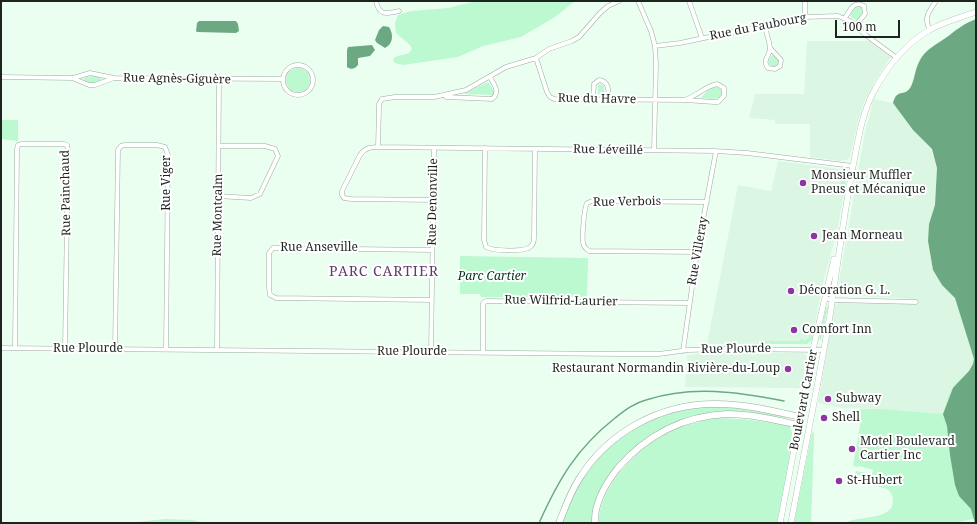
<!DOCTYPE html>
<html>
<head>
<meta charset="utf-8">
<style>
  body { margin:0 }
  #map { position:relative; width:977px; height:524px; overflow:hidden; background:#ebfff1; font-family:"Noto Serif",serif }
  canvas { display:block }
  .frame { position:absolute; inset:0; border:2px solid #1d241f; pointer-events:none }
  .scale { position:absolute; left:835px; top:20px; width:65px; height:18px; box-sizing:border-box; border:2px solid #1d241f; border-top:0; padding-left:5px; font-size:12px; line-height:14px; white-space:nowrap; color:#1d241f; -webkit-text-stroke:3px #fff; paint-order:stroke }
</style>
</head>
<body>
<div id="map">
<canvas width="977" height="524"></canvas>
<div class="frame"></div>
<div class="scale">100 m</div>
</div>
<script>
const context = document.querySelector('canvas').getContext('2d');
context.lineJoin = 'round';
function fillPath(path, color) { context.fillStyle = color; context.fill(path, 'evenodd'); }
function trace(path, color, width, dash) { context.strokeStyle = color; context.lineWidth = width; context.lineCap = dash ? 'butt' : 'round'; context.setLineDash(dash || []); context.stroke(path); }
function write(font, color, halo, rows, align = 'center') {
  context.font = font + ' "Noto Serif",serif'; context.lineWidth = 4; context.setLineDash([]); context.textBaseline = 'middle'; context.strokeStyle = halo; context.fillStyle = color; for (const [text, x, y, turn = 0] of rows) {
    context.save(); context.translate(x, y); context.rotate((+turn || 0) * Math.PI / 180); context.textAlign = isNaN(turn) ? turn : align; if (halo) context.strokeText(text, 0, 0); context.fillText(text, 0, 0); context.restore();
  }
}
fillPath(new Path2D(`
  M807 41H869L891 57 877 78 864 102 858 122 850 157 847 160 839 161 810 157V124H775V120L749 118 755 94H804Z
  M874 99 893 103 913 130 931 149 937 168 935 205 929 224 928 241 933 270 942 285 955 298 974 360V364L968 371 953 388 943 414 884 409 843 408 818 403 834 307 836 304 838 303 916 304 915 299 838 295 837 293 865 132Z
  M778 161 848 170 838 227 822 287 812 340 807 344H707L738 185 771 191Z
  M725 352 803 353 806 355 807 359 801 388 685 387 687 355Z`), '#dbf6e3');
fillPath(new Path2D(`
  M476 1H575L555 17 521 37 483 46 458 57 403 65 395 63 393 60 395 57 409 53 412 49 410 45 396 33 395 23 398 15 411 11 448 8Z
  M857 6 863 7C863 13 862 18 856 20L851 17C850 13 853 8 857 6Z
  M772 55 777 58 779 61 777 65 774 67 771 66 768 62Z
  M286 80a12 12 0 1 1 24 0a12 12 0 1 1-24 0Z
  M95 76 104 80 92 84 83 80 86 77Z
  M488 82 494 91 493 95 464 94Z
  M601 84 604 86V92L601 96 598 94V85Z
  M714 87 719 88C723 91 722 94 719 98L712 99 701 98 707 91Z
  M1 120H18V141L1 139Z
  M842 169 848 170 845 190 840 187Z
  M460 256 588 258 587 297H481L480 294H460Z
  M955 298 976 351V523H975L973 519 955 523H845C858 515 893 521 893 501 893 497 892 493 888 490 884 487 878 488 874 484L875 477 870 478 855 475 856 471 872 474 873 470 860 466 859 467 853 466 861 420 855 419 857 409H884L943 414C946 406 948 394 953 387 962 374 977 371 973 353Z
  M826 307H828L821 340 819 339Z
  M810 329 814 330 812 340 807 344H761L760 343 761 341H799L802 339 805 341 810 336 807 332Z
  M714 406 744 408 786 417V418L744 412 710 414 652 435 627 454 596 499 594 507 592 523H562C586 452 639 410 714 406Z
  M717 418C741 418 763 422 787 424L790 426 792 433 789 464 777 523H599C598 487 637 449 667 433 682 425 699 421 717 418Z
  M812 432 814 433V438L811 523H794Z
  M165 519 193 520 202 523H128Z`), '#bcf8d0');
fillPath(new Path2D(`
  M976 19V523H975L971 509 959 496 955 485 950 455 947 426 943 414 953 388 969 371 973 364 974 359 955 298 942 285 933 270 928 241 929 224 935 205 937 168 932 149 913 130 893 103C897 88 904 97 910 88 914 83 915 69 919 62 925 49 936 45 947 37 956 30 965 23 976 19Z
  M199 21H236L238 24 239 31 236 33 197 32 196 31 197 23Z
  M383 26 389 27C394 35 393 44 385 48L377 43 375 40 379 30Z
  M372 45 375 50 370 56 358 58V65C355 69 351 70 347 67V50L348 47Z`), '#6ca982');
trace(new Path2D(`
  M539 523C559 479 576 449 615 418 624 411 634 403 646 400 692 385 738 392 784 401`), '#6ca982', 1.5);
const minor = new Path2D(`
  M376 1C379 16 386 14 399 11
  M638 1 651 31 655 46 656 64 654 150
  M689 1 702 38
  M805 1V17
  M845 18C850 10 854 0 864 6L865 14 856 25
  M765 26C766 33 770 42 770 49 769 57 762 60 768 68L775 69 780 66 781 60 770 48
  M930 30C923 17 929 12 936 1
  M655 46 680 43 805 17 838 16 850 21 867 36 897 58
  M536 58 547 92 550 97 554 99 685 100 714 102H718L724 96V88L717 84C706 86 696 96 685 100
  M283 80a15 15 0 1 1 30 0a15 15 0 1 1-30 0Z
  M1 77 72 78 89 85H95L114 78 283 79
  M73 78 90 73 114 78
  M446 97 492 99C501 92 494 85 490 77
  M593 99 594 84 599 80C609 81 609 91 608 99
  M378 147 379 107V104L382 99 395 97H434L466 90 506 67 536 58 549 49 572 41 579 37 600 13 608 6 619 1
  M485 148 484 240 486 247C492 251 525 252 530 247 533 245 534 242 534 238L535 149
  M218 196 251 198 260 194 278 156 275 149 265 146H219
  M433 200 351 199 344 198 342 195V191L360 155C365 148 370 147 378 147L716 151 747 153 853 166
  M697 252 589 251C587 249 586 249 584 246 581 241 584 209 587 203L592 201 707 202
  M825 298 832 300 916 302
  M432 300 276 298 270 295 269 288V253L273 248 432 250
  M1 348 618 354H659L688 350 725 349 823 350
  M15 348 17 149 18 145 22 144H64L67 145 68 151 65 349
  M115 349 118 150 121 146 125 145H157L165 147 168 155 166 350
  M217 350 219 79
  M683 351 697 252 716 151
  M431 352 434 148
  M483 352V303L486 301 689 303`);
const major = new Path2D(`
  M780 523 814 345 834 259
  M791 523C804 452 819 381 831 309 838 261 844 214 853 166 858 142 861 116 873 93 886 68 906 43 931 29 945 22 961 17 976 12`);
const highway = new Path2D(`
  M559 523C565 508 570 493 579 479 608 432 661 403 717 404 745 404 773 411 800 417
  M595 523C594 503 606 483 618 468 646 436 683 416 727 414 751 414 775 420 799 425`);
trace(minor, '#9aac9f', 5);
trace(major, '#9aac9f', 6);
trace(highway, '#9aac9f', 7);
trace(minor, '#fff', 4);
trace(major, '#fff', 5.5);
trace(highway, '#fff', 6);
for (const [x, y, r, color] of [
  [803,183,4,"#8d36a3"],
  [814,236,4,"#8d36a3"],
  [791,291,4,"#8d36a3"],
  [794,330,4,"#8d36a3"],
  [788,369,4,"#8d36a3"],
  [828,399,4,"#8d36a3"],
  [824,418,4,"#8d36a3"],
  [852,449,4,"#8d36a3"],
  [839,481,4,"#8d36a3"]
]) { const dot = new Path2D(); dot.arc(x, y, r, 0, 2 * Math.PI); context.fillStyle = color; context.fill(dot); trace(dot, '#fff', 1.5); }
write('12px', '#1d241f', '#fff', [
  ["Rue du Faubourg",758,27,-11],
  ["Rue Agnès-Giguère",177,79,1],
  ["Rue du Havre",597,99,1],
  ["Rue Léveillé",608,150,1],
  ["Rue Viger",167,183,-90],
  ["Rue Painchaud",66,193,-91],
  ["Rue Denonville",433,202,-89],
  ["Rue Verbois",627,202,-1],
  ["Rue Montcalm",218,215,-89],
  ["Rue Anseville",319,248],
  ["Rue Villeray",698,251,-80],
  ["Rue Wilfrid-Laurier",561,301,1],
  ["Rue Plourde",88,349],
  ["Rue Plourde",736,349,-1],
  ["Rue Plourde",412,352],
  ["Boulevard Cartier",804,400,-79]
]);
write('12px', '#1d241f', '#fff', [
  ["Monsieur Muffler",811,176],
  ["Pneus et Mécanique",811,190],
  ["Jean Morneau",822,236],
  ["Décoration G. L.",799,291],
  ["Comfort Inn",802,330],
  ["Restaurant Normandin Rivière-du-Loup",780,369,"right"],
  ["Subway",836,399],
  ["Shell",832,418],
  ["Motel Boulevard",860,442],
  ["Cartier Inc",860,456],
  ["St-Hubert",847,481]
], 'left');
write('italic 12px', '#01341b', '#fff', [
  ["Parc Cartier",492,277]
]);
context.letterSpacing = '1px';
write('14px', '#653a70', '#fff', [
  ["PARC CARTIER",384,272]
]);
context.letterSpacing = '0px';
</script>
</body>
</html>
